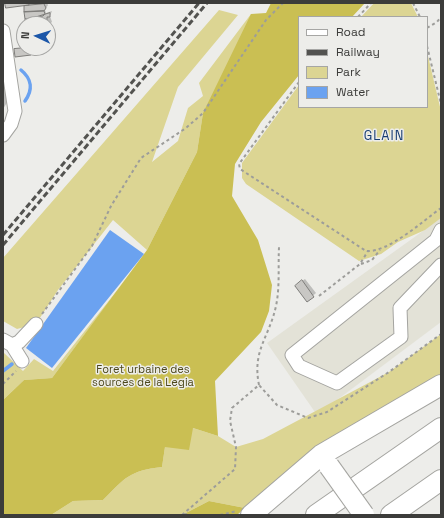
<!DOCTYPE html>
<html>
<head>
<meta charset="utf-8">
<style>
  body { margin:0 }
  #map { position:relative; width:444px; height:518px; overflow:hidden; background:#ededea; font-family:"Space Grotesk",sans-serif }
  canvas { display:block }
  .frame { position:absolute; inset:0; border:4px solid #3c3c3a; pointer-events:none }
  .legend { position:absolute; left:298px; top:16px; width:130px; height:92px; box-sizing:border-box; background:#ededea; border:1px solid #a6a6a4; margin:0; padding:5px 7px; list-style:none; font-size:12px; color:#3c3c3a }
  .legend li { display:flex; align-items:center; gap:8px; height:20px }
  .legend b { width:20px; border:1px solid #a6a6a4 }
  .north { position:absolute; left:16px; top:16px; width:40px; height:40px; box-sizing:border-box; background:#ededea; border:1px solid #a6a6a4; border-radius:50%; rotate:274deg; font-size:11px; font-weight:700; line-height:16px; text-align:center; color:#3c3c3a }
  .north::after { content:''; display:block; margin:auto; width:14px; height:18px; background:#1b56a8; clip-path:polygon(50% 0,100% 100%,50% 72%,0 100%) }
</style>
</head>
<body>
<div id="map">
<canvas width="444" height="518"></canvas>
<div class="frame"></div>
<ul class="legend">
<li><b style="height:5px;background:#fff"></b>Road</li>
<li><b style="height:5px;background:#535350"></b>Railway</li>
<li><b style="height:11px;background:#dcd593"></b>Park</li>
<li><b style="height:11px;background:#6ba2f0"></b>Water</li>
</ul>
<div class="north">N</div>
</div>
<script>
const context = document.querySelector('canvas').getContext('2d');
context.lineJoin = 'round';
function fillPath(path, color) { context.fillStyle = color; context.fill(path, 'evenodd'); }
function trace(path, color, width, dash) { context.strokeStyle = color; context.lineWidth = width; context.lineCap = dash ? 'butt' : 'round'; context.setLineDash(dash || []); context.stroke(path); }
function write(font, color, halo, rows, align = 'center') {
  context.font = font + ' "Space Grotesk",sans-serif'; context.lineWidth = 3; context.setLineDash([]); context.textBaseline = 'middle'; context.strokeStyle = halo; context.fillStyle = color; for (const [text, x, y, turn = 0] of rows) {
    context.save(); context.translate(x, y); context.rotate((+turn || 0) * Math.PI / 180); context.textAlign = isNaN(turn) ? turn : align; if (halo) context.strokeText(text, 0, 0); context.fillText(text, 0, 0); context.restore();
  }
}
fillPath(new Path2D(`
  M441 218V322L317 415 267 343Z`), '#e3e2d7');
fillPath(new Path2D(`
  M374 3H411L418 17H361Z
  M219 10 238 15 178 87 152 162 178 141 188 108 203 96 199 83 251 14 261 33 203 113 197 152 147 250 113 220 58 290 36 324 17 329 3 321V258Z
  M427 52 441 111V218L425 230 398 242 381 254 359 261 246 184 242 178V163L299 85V107H427Z
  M123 283 52 378 24 380 3 400V352L23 371 34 359 53 371Z
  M441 334V374L245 508 209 501 182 515H51L73 501 103 500C126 477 129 471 162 467L165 447 193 428 218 436 236 447 263 439 389 372Z`), '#dcd593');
fillPath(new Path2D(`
  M271 3H365L352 17H299V75L261 122 235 164 232 196 258 240 272 285 269 311 261 332 215 381 218 436 193 428 189 450 165 447 162 467C129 471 126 477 103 500L73 501 51 515H3V400L24 380 52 378 147 250 197 152 203 113 251 14 266 13Z
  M209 501 245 508 237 515H182Z`), '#cabf53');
fillPath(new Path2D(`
  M110 230 144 254 52 368 26 348Z`), '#6ba2f0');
fillPath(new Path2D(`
  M6 3H47L48 5 45 10 46 13 52 11 50 16 52 22 48 25 27 24 25 5Z
  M23 34 24 48H31L30 54 16 49 22 48 20 36Z
  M3 79 8 101 3 109Z
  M305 279 316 293 308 300 299 283Z`), '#0003');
trace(new Path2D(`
  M21 70C32 79 33 90 25 101
  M3 371 12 364`), '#6ba2f0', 3.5);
const building = new Path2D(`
  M5 3H29V5L6 8Z
  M44 4 46 8 44 11 24 12V6Z
  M44 11 45 14 43 16 37 17V19H25L24 12Z
  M50 13V17H47V22L25 24V19H37V17Z
  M19 36H24V41L20 42Z
  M21 48H30L31 55 15 57 14 49Z
  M302 280 314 297 307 302 295 286Z`);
fillPath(building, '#c8c7c4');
trace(building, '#7e7d7a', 1);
const minor = new Path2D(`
  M3 31 15 111 11 124 3 135
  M441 230 436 240 292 355 299 366 337 383 401 337 400 308 441 265
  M3 340 12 345 19 342 36 324
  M12 345 22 361`);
const highway = new Path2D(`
  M251 515 321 455 441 385
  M316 515 441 428
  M391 515 441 480`);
trace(minor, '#a4a4a0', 15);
trace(highway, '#a4a4a0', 22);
trace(new Path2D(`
  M413 3 420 17
  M358 17 371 3
  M427 28 437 22 441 17
  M427 46 441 104
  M299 82 239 164 240 169 366 251C388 253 423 221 441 208
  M361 264 372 260 380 250
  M319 296 360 264 368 251
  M42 314 92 246 111 206 141 158 186 128 203 113 266 20 283 3
  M3 384 16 371
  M259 385C252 350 269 338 276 306 280 287 278 266 279 247
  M184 514 191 515
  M182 515 235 469 236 447 230 421 232 408 259 385 277 405 308 418 327 412 389 372 441 334
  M220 515 237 511`), '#9d9d9a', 2, [3, 3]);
trace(minor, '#fff', 13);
trace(highway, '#fff', 20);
trace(new Path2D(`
  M3 235 199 3
  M3 245 207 3`), '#535350', 3, [6, 3]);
const highwayBridge = new Path2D(`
  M329 466 364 515`);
trace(highwayBridge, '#a4a4a0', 22, []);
trace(highwayBridge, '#fff', 20);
write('11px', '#4d481b', '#ededea', [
  ["Foret urbaine des",143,370],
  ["sources de la Legia",143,383]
]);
context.letterSpacing = '1px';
write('13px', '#173c71', '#ededea', [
  ["GLAIN",384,136]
]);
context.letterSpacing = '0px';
</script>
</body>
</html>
